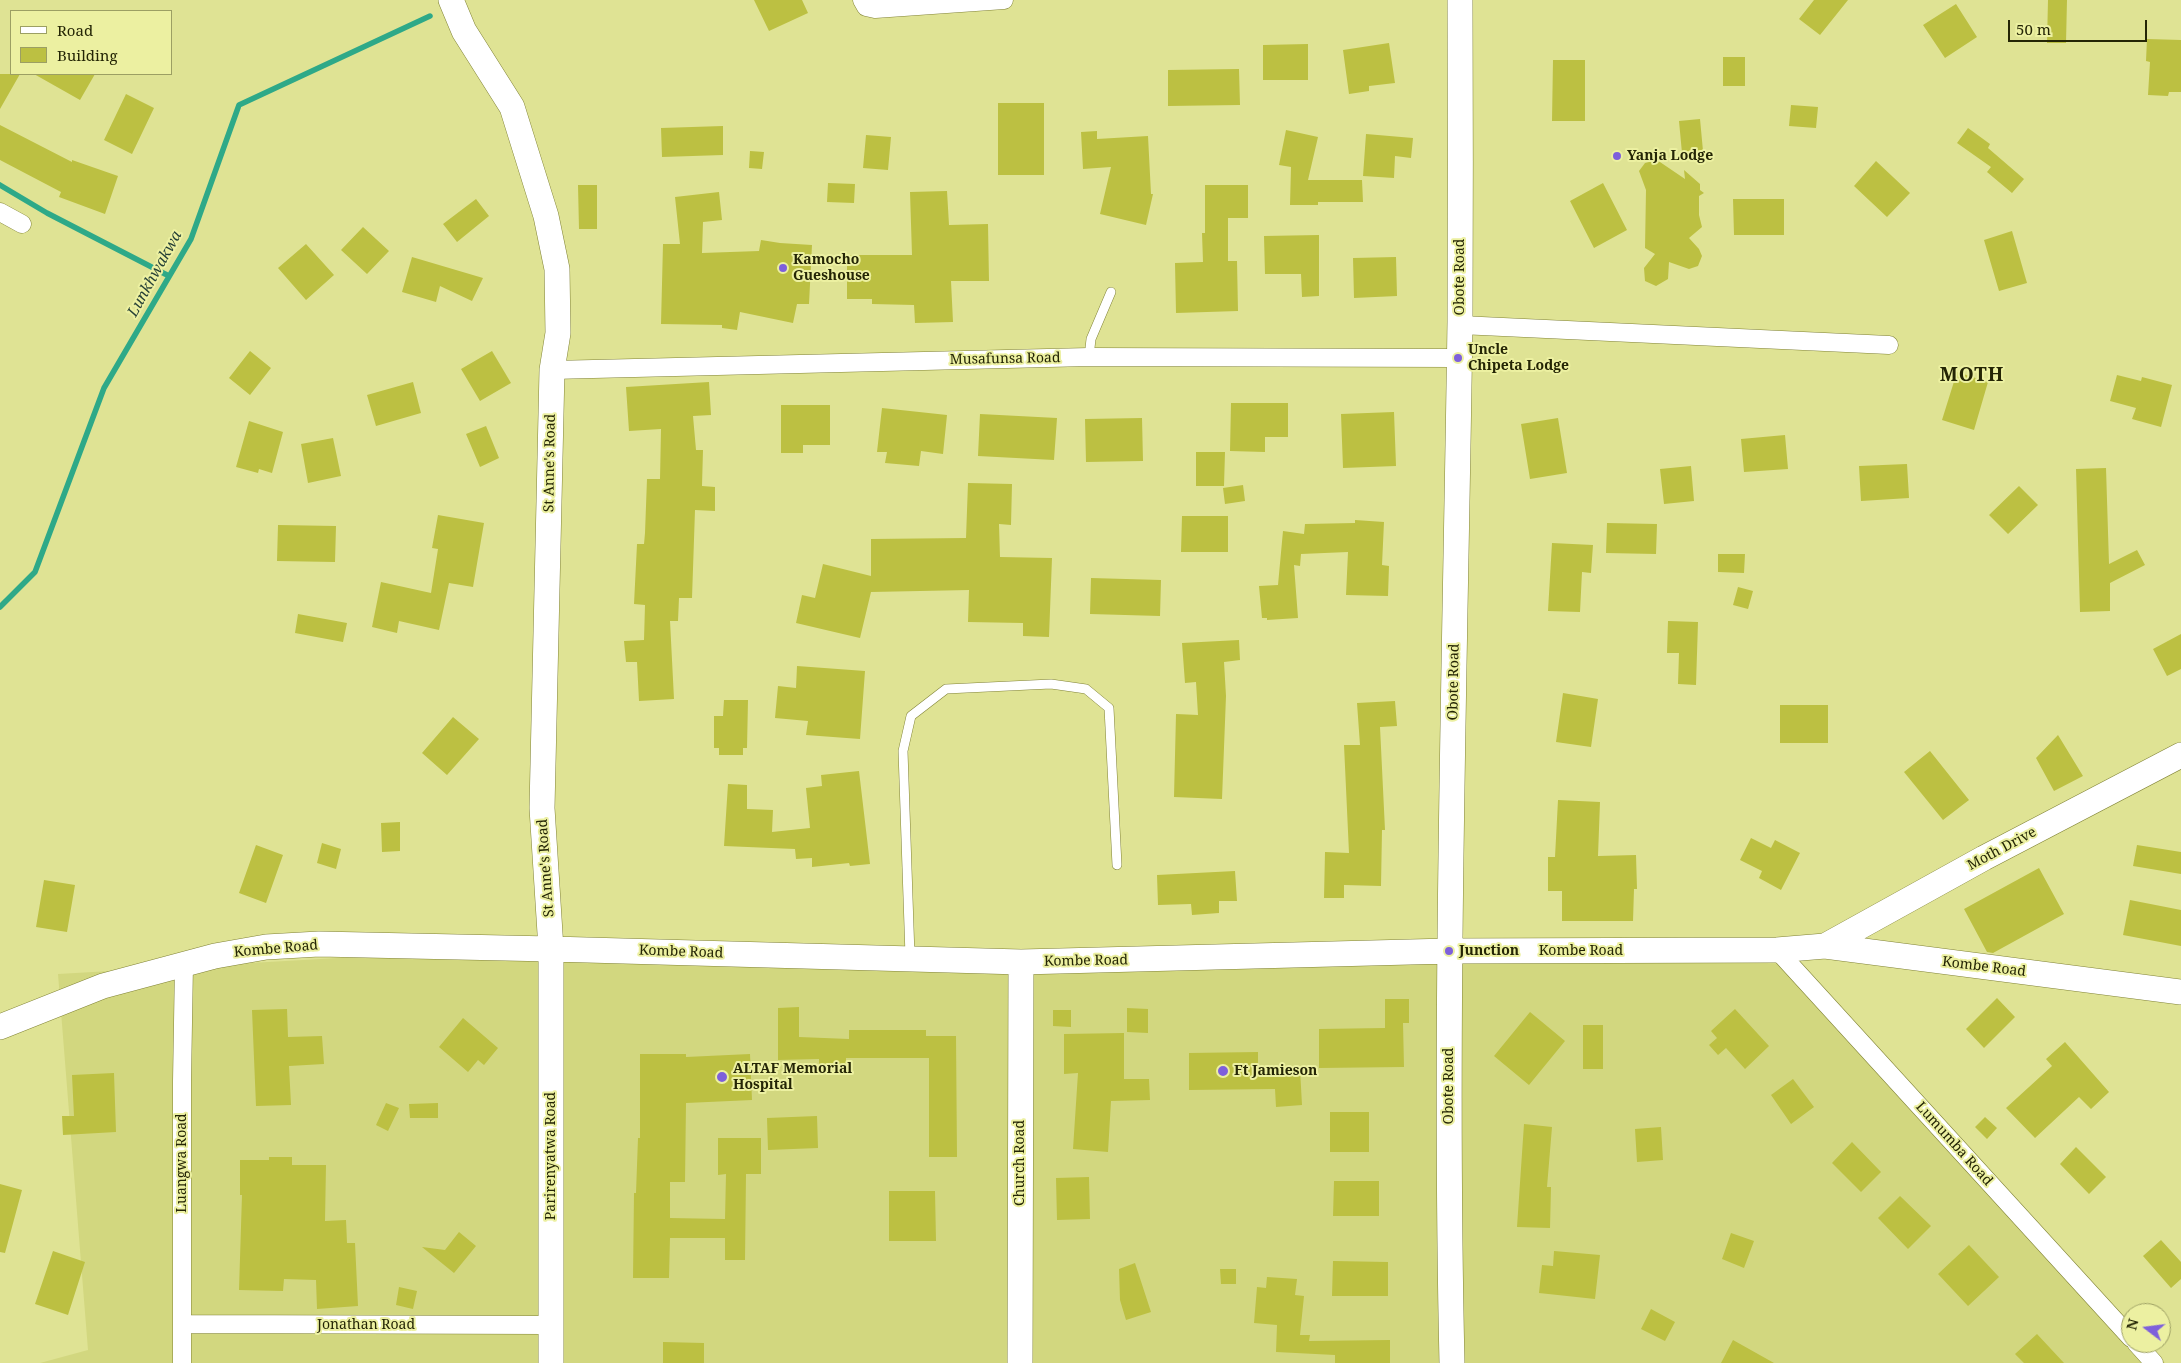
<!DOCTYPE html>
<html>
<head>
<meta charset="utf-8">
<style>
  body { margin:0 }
  #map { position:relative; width:2181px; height:1363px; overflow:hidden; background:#dfe394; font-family:"Noto Serif",serif }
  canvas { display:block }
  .legend { position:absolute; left:10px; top:10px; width:162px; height:65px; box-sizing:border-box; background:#ecf0a1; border:1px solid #9c9f63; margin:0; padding:6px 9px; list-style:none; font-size:15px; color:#242505 }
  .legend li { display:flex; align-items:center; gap:10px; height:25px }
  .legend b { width:25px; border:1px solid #9c9f63 }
  .north { position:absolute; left:2121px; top:1303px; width:50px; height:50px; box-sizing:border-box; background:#ecf0a1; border:1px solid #9c9f63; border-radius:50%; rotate:285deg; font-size:14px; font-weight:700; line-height:20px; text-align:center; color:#242505 }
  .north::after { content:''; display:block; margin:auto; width:18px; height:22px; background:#7e60db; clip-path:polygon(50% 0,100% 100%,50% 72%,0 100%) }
  .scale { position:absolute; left:2008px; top:20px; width:139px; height:22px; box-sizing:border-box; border:2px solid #242505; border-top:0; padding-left:6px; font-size:15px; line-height:18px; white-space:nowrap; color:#242505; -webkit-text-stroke:4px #ecf0a1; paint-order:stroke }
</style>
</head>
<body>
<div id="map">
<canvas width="2181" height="1363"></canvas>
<ul class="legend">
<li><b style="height:6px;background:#fff"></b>Road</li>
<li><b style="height:14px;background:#bcc042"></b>Building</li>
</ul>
<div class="north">N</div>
<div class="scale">50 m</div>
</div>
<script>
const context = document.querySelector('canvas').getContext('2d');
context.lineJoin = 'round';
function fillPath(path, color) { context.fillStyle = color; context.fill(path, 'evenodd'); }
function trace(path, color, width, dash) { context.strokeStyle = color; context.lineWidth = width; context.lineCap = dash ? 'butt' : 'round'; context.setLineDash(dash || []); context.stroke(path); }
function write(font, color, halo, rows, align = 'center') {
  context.font = font + ' "Noto Serif",serif'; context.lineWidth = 4; context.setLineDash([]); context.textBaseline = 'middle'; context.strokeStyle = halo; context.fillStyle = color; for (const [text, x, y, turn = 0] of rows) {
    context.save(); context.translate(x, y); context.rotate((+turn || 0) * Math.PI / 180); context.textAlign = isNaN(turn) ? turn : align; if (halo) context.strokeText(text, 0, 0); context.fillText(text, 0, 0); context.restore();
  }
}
fillPath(new Path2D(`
  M513 948 1423 952 1800 964 2131 1343H2147L2165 1363H40L88 1350 58 974Z`), '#d2d77f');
trace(new Path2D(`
  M0 185 47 213 169 276
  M0 607 35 572 104 388 191 239 239 105 430 16`), '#2ea988', 5.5);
fillPath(new Path2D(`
  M754 0H802L808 13 769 31Z
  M1814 0H1848L1820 35 1799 19Z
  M2048 0H2067L2066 43H2047Z
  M1956 4 1977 37 1945 58 1923 25Z
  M2147 39 2181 40V92H2169L2168 96 2148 95 2150 62 2146 61Z
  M1389 43 1395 83 1369 86V91L1349 94 1343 50Z
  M1308 44V80H1263V45Z
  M1723 57H1745V86H1723Z
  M1553 60H1585V121H1552Z
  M1239 69 1240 105 1168 106V70Z
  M0 74H20L0 109Z
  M34 74H95L80 100Z
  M126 94 154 108 132 154 104 140Z
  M998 103H1044V175H998Z
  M1791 105 1818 107 1816 128 1789 126Z
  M1700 119 1703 151 1682 153 1679 121Z
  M0 125 72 162V160L118 176 105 214 59 197 61 192 0 160Z
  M723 126V155L662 157 661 128Z
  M1968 128 1990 144 1988 148 2024 179 2012 193 1987 172 1991 167 1957 143Z
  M1286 130 1318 137 1308 180H1362L1363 202H1318V205H1290L1291 167 1279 165Z
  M1097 131V139L1148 136 1151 194H1153L1146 225 1100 214 1111 167 1083 169 1081 132Z
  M1366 134 1413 138 1411 158 1395 156 1394 178 1363 176Z
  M866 135 891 137 888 170 863 168Z
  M750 151 764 152 762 169 749 168Z
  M1657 160 1685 179 1684 170 1700 184V190L1704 193 1699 196V215L1702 227 1689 238 1699 249 1702 256 1698 266 1689 269 1669 262 1668 279 1656 286 1645 281 1644 268 1655 254 1645 248 1646 190 1639 171 1645 163Z
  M1876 161 1910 193 1887 217 1854 186Z
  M828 183 855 184 854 203 827 202Z
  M1603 183 1627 230 1594 248 1570 201Z
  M578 185H597V229H579Z
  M1205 185H1248V218H1228V261H1237L1238 311 1176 313 1175 263 1203 262 1202 233H1205Z
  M947 191 949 225 988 224 989 281H951L953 322 915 323 914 305 872 304V299H847V255H912L910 192Z
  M719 192 722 220 703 222 702 253 759 251 761 240 780 243 812 245 809 304H797L793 323 740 312 737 330 722 328V325L661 324 663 244H680L675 197Z
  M476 199 489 216 457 242 443 224Z
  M1733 199H1784V235H1734Z
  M363 227 389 251 367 274 341 250Z
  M2012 231 2027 283 1999 291 1984 240Z
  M1319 235V296L1302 297 1301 274H1265L1264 236Z
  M306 244 334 275 306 300 278 268Z
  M412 257 483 278 472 301 440 286 436 302 402 292Z
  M1396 257 1397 296 1354 298 1353 258Z
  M250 351 271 368 250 395 229 378Z
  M492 351 511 383 480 401 461 369Z
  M1957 372 1988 382 1974 430 1942 420Z
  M2117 375 2141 381 2142 377 2172 385 2161 427 2132 419 2136 408 2110 401Z
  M413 382 421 413 376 426 367 395Z
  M709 382 711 415 693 416 696 450H703L702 486 715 487V511L695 510 692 598H679L678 621H670L674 699 639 701 637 662H626L624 641 644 640 645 605 634 604 637 544H644L645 533 647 479H660L661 429 629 431 626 387Z
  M1231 403H1288V437H1265V452L1230 451Z
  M781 405H830V445H803V453H781Z
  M882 408 947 415 943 454 921 451 919 466 885 463 887 452H877Z
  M1394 412 1396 466 1343 468 1341 414Z
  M980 414 1057 418 1054 460 978 456Z
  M1142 418 1143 461 1086 462 1085 419Z
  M1558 418 1567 473 1530 479 1521 424Z
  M249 421 283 432 272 473 259 469 258 473 236 467Z
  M486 426 499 458 480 467 466 434Z
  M1785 435 1788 469 1744 472 1741 439Z
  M333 438 341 476 308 483 301 444Z
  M1196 452H1225L1224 486H1196Z
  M1907 464 1909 498 1861 501 1859 466Z
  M1691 466 1694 501 1664 504 1660 469Z
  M2106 468 2109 564 2137 550 2145 565 2110 583V611L2080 612 2076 469Z
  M968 483 1012 484 1011 525 999 524 1000 557 1052 558 1049 637 1023 636V623L968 622 969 590 871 592 860 638 796 623 802 595 815 598 823 564 871 576V539L966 538Z
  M1243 485 1245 501 1225 504 1223 488Z
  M2019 486 2038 505 2008 534 1989 515Z
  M438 515 484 523 473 587 449 583 439 630 399 621 397 633 372 627 381 582 431 593 438 549 432 548Z
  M1182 516H1228V552H1181Z
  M1355 520 1384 522 1382 565 1389 566 1388 596 1346 595 1348 552 1301 554 1300 566 1294 565 1298 618 1267 620V618H1262L1259 586 1278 585 1283 531 1304 534 1305 524 1355 523Z
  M1607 523 1657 524 1656 554 1606 553Z
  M278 525 336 526 335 562 277 561Z
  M1552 543 1593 545 1591 573 1582 572 1580 612 1548 611Z
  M1718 554H1745L1744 573 1718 572Z
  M1091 578 1161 580 1160 616 1090 614Z
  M1738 587 1753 591 1748 609 1733 605Z
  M298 614 347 623 343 642 295 633Z
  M1668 621 1698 622 1696 685 1678 684 1679 653H1667Z
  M2181 634V669L2167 676 2153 649Z
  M1239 640 1240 660 1224 662 1226 696 1222 799 1174 797 1176 714 1198 715 1196 682 1185 683 1182 643Z
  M797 666 865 671 860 739 806 735 808 721 775 718 778 686 796 688Z
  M1563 693 1598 699 1591 747 1556 742Z
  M724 700H748L747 748H743V755H719V748H714V716H723Z
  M1395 701 1397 726 1380 727 1385 830H1382L1381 886 1344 885V898H1324L1325 852 1349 853 1344 745H1360L1357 703Z
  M1780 705H1828V743H1780Z
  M453 717 479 739 447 775 422 753Z
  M2058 735 2083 776 2054 791 2036 758Z
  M1930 751 1969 800 1943 820 1904 772Z
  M859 771 870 864 850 866 849 863 812 867V858L796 859 795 849 724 846 728 784 747 785V809L773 810 772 832 810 828 806 788 822 786 821 775Z
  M1558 800 1600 802 1598 856 1636 855 1637 889H1634L1633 921H1562V891H1548V857H1555Z
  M400 822V851L382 852 381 823Z
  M1751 838 1771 848 1775 840 1800 853 1781 890 1759 878 1762 871 1740 860Z
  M322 843 341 849 336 869 317 863Z
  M256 845 283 855 266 903 239 893Z
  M2137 845 2181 852V874L2133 866Z
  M2039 868 2064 914 1993 953 1987 952 1964 909Z
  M1235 871 1237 901H1219V913L1192 915 1191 904 1158 905 1157 875Z
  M44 880 75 885 67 932 36 927Z
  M2130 900 2181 910V946L2123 935Z
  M1997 998 2015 1017 1984 1048 1966 1029Z
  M1385 999H1409V1023H1403L1404 1067 1319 1068V1029L1385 1028Z
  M799 1007V1037L849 1039V1030H926V1036H956L957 1157H929V1058H846V1066L819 1064V1059L778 1060V1008Z
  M1127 1008 1148 1009V1033L1127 1032Z
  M287 1009 288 1037 322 1036 324 1064 289 1066 291 1105 256 1106 252 1010Z
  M1735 1009 1769 1046 1745 1069 1726 1048 1718 1055 1709 1045 1717 1038 1711 1031Z
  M1053 1010H1071V1027L1053 1026Z
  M1530 1012 1565 1041 1529 1085 1494 1056Z
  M463 1018 498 1048 484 1065 478 1060 468 1072 439 1047Z
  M1583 1025H1603V1069H1583Z
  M1124 1033V1079H1149L1150 1100 1111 1101 1108 1152 1073 1149 1078 1073 1064 1074V1034Z
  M2065 1042 2109 1092 2091 1109 2079 1097 2035 1138 2006 1108 2052 1066 2046 1059Z
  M1258 1052V1072L1300 1069 1302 1105 1276 1107 1275 1089 1189 1090V1053Z
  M640 1054H686V1057L750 1054 752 1100 686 1103 685 1182H670V1218L725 1219 726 1174 718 1175V1138H761V1174H746L745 1260H725V1238H670L669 1278H633L634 1193H636L638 1138H640Z
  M114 1073 116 1132 63 1135 62 1116H74L72 1075Z
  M1793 1079 1814 1107 1791 1124 1771 1095Z
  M386 1103 399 1108 388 1131 376 1125Z
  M438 1103V1118H410L409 1104Z
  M1330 1112H1369V1152H1330Z
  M817 1116 818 1148 768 1150 767 1118Z
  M1985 1117 1997 1128 1987 1139 1975 1127Z
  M1524 1124 1552 1127 1547 1187H1551L1550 1228 1517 1227Z
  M1661 1127 1663 1160 1637 1162 1635 1129Z
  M1852 1142 1881 1172 1861 1192 1832 1163Z
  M2076 1147 2106 1177 2089 1194 2060 1164Z
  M269 1157H292V1165H326L325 1221 346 1220 347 1243H355L358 1306 317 1309 316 1280 284 1279 283 1291 239 1290 242 1195H240V1160H269Z
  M1089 1177 1090 1219 1057 1220 1056 1178Z
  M1334 1181H1379V1216H1333Z
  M0 1184 22 1190 5 1253 0 1252Z
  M889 1191H935L936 1241H889Z
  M1900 1196 1931 1226 1908 1249 1878 1218Z
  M459 1232 476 1246 454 1273 422 1247 445 1250Z
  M1731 1233 1754 1241 1744 1268 1722 1259Z
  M2161 1240 2181 1262V1279L2171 1288 2143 1256Z
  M1969 1245 1999 1277 1968 1306 1938 1274Z
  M53 1251 85 1262 68 1315 35 1304Z
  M1554 1251 1600 1255 1595 1299 1539 1293 1542 1265 1553 1266Z
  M1333 1261 1388 1262V1296H1332Z
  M1135 1263 1151 1312 1126 1320 1120 1300 1119 1269Z
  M1220 1269H1236V1284H1221Z
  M1267 1277 1297 1279 1295 1295 1304 1296 1300 1335H1310L1309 1341 1390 1340V1363H1335V1355L1276 1352 1277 1325 1254 1323 1257 1287 1266 1288Z
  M399 1287 417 1291 413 1309 396 1305Z
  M1651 1309 1675 1322 1665 1341 1641 1329Z
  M2037 1334 2064 1363H2024L2015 1354Z
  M1733 1340 1774 1363H1721Z
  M663 1342 704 1343V1363H663Z`), '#bcc042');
const lane = new Path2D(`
  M1089 357 1091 339 1111 292
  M910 956 903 751 911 716 946 689 1051 684 1086 689 1109 708 1117 865`);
const street = new Path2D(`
  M862 0 866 7 875 9 1004 0
  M0 212 22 224
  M1460 325 1889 345
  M552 370 1089 357 1458 358
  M1777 950 2131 1338
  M182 1324 550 1325
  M2136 1343 2154 1363
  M182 1363V1081L184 964`);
const secondary = new Path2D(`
  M451 0 464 31 512 107 546 216 557 269 558 333 552 370 542 808 551 949V1363
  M1825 946 1984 858 2181 755
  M0 1027 103 986 215 956 266 947 319 944 551 949 1021 962 1449 951 1777 950 1825 946 2181 992
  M1020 1363 1021 962
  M1452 1363C1444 1016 1455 669 1460 322 1461 215 1460 107 1460 0`);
trace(lane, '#818336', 10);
trace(street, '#818336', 19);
trace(secondary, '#818336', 26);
trace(lane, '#fff', 9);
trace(street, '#fff', 18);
trace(secondary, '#fff', 25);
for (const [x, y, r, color] of [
  [1617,156,5,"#7e60db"],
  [783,268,5,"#7e60db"],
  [1458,358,5,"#7e60db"],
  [1449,951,5,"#7e60db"],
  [1223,1071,6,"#7e60db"],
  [722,1077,6,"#7e60db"]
]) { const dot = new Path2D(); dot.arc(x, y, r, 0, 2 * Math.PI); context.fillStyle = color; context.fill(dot); trace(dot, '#ecf0a1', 2); }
write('bold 14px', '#242505', '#ecf0a1', [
  ["Yanja Lodge",1627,156],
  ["Kamocho",793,260],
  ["Gueshouse",793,276],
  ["Uncle",1468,350],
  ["Chipeta Lodge",1468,366],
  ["Junction",1459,951],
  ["ALTAF Memorial",733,1069],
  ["Hospital",733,1085],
  ["Ft Jamieson",1234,1071]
], 'left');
write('14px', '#242505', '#ecf0a1', [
  ["Obote Road",1460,277,-90],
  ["Musafunsa Road",1005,359,-1],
  ["St Anne's Road",550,463,-89],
  ["Obote Road",1454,682,-89],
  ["Moth Drive",2002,849,-28],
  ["St Anne's Road",546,868,-94],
  ["Kombe Road",276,949,-5],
  ["Kombe Road",1581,951],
  ["Kombe Road",681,952,2],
  ["Kombe Road",1086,961,-1],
  ["Kombe Road",1984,967,7],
  ["Obote Road",1449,1086,-90],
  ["Lumumba Road",1954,1144,48],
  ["Parirenyatwa Road",551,1156,-90],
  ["Luangwa Road",182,1163,-90],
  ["Church Road",1020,1163,-90],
  ["Jonathan Road",366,1325]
]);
write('italic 15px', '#264037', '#ecf0a1', [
  ["Lunkhwakwa",155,274,-61]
]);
context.letterSpacing = '1px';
write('bold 19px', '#242505', '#ecf0a1', [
  ["MOTH",1972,376]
]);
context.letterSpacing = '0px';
</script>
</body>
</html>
